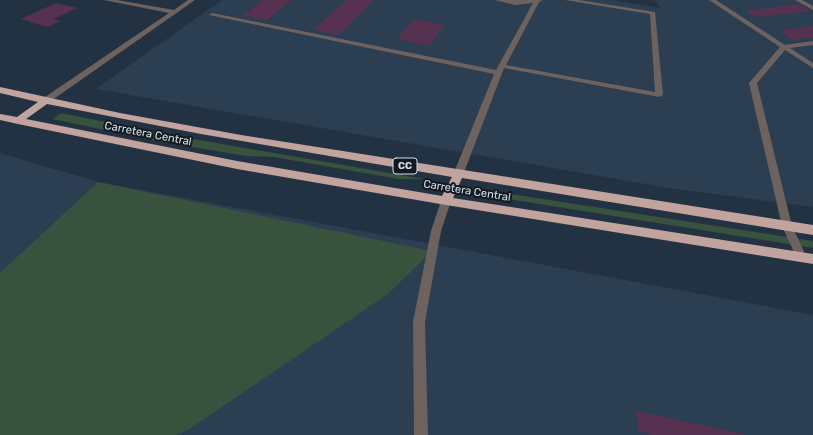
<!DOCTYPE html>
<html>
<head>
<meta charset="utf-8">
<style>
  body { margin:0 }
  canvas { display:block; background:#233242 }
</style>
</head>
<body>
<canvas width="813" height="435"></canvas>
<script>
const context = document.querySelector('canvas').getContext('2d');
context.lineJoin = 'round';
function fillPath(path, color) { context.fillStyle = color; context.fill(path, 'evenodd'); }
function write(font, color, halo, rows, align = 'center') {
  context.font = font + ' Rubik,sans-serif'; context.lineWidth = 4; context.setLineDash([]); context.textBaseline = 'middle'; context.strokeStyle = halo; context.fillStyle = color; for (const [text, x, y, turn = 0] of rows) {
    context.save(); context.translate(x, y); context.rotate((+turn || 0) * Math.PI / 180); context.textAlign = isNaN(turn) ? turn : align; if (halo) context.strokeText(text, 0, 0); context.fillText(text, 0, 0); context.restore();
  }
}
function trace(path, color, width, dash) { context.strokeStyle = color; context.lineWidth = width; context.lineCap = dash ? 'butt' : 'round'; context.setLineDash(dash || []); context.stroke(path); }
fillPath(new Path2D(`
  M222 0H611L661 8 654 0H813V207L669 188 96 89Z
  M0 153 98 182 813 315V435H0Z`), '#2b3e52');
fillPath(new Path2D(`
  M61 113 164 134 424 179H399L274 157 246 156 157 141 53 119Z
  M98 182 432 251 388 294 188 430 176 435H0V273Z
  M474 190 498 192 813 241V248L496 197Z`), '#39523e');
fillPath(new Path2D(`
  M263 0H292L267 20 242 16Z
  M346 0H374L338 35 313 30Z
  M56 3 77 8 54 19 60 21 48 27 21 19Z
  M798 4 810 11 756 17 745 11Z
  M414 19 444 25 429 46 397 39Z
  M813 26V37L793 40 779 31Z
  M636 411 744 434V435H653L639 432Z`), '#563150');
fillPath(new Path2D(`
  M104 0H117L174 10 188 0H195L48 103H42V99L169 13Z
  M495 0H543L539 2 506 65 655 92 650 14 565 0H579L655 12 663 95 659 97 504 68 463 175 458 178 453 175 494 74 209 15 212 13 496 70 533 3 515 5Z
  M709 0H716L785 45 813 41V45L790 48 813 63V68L785 50 757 83 792 226 807 258 806 261 802 262 798 261 782 226 749 83 780 47Z
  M795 0H802L813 6V10Z
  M446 197 451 201 441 231 425 322 428 435H414L413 322 431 231 441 201Z`), '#6e625f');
fillPath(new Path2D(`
  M0 87 120 113 241 135 813 225V235L462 178 453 198 813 254V264L446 205 237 169 18 124 0 120V114L17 117 38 102 0 93ZM47 104 201 134 452 177 442 196 237 161 26 119Z`), '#c1a49e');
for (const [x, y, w] of [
  [405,166,24]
]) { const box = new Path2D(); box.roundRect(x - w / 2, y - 8, w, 16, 3); context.fillStyle = '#131921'; context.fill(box); trace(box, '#d7e1eb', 1); }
write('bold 10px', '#d7e1eb', null, [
  ["CC",405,166]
]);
write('11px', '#d7e1eb', '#131921', [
  ["Carretera Central",148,134,11],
  ["Carretera Central",467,191,9]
]);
</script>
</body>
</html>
